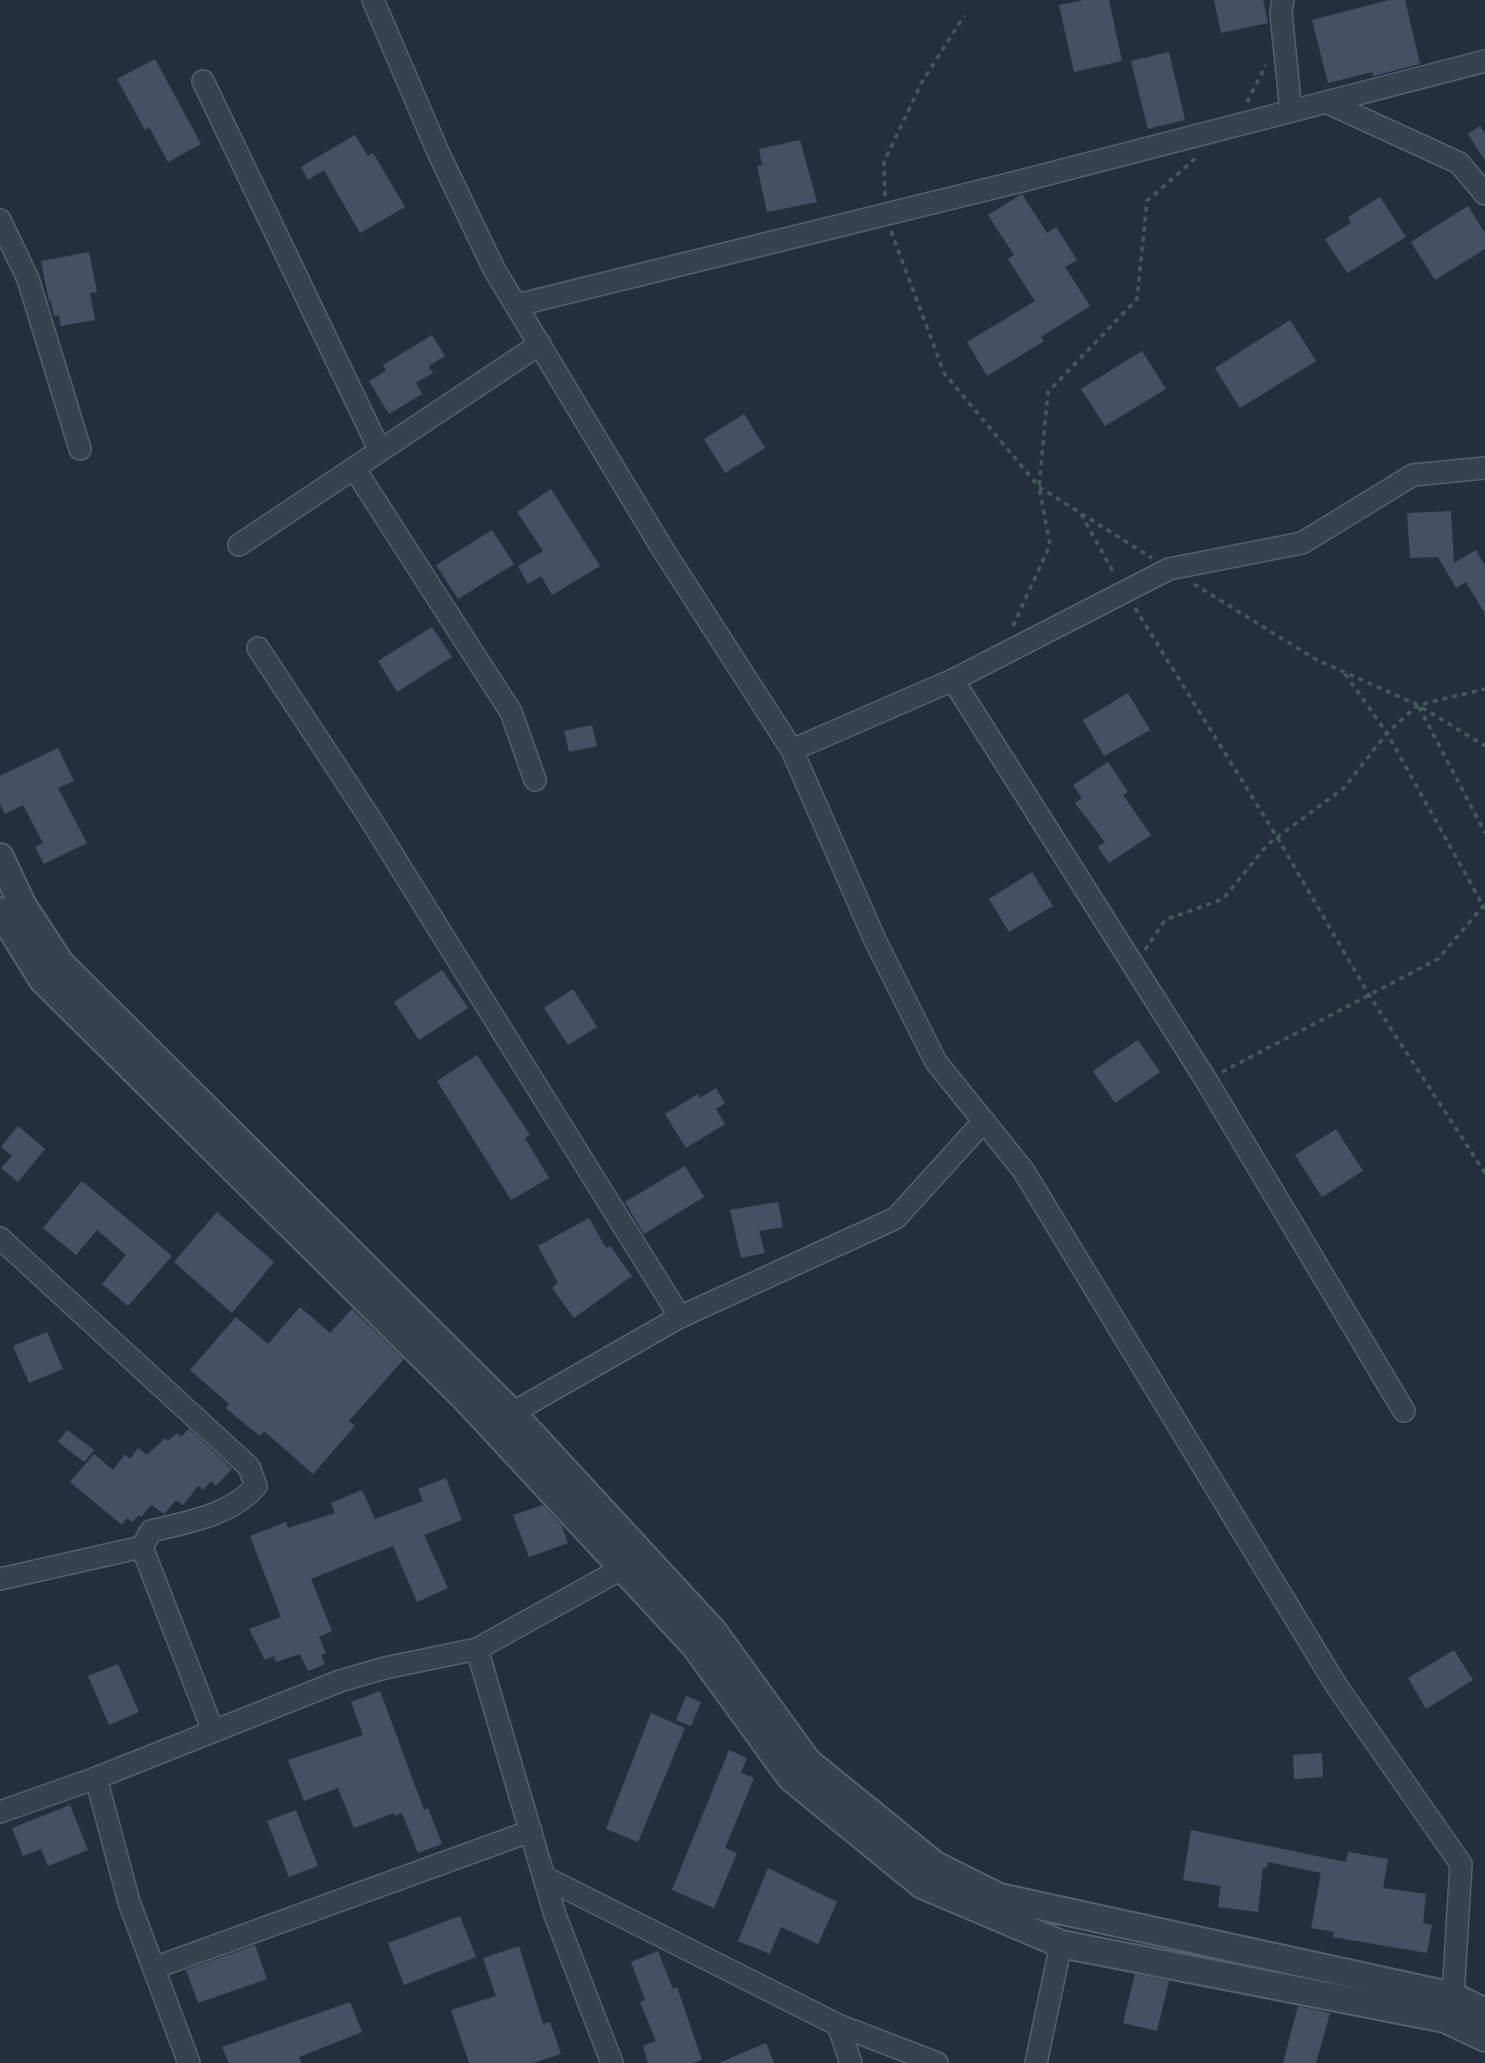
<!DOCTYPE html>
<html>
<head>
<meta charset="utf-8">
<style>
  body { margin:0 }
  canvas { display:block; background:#242f3e }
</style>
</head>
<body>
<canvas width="1485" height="2063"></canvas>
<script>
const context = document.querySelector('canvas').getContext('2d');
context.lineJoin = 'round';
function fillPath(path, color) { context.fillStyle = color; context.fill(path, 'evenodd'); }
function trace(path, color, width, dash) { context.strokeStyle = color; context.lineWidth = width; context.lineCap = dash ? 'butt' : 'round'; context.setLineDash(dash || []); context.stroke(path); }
fillPath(new Path2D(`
  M1084 0H1109L1122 61 1074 72 1059 5Z
  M1214 0H1263L1268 23 1221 33Z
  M1389 0H1405L1420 64 1373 76 1372 72 1328 83 1312 20Z
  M1169 52 1185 120 1148 129 1131 61Z
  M155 59 201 144 168 162 149 127 145 130 117 79Z
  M1480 126 1485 134V161L1468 134Z
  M355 135 368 156 373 153 405 207 360 233 324 170 308 180 301 167Z
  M800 140 817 202 767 212 757 166 762 165 759 149Z
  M1022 194 1047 233 1056 227 1077 260 1065 267 1090 306 1041 337 1044 341 987 376 967 342 1035 301 1008 259 1014 255 988 215Z
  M1380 197 1406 237 1347 273 1325 239 1351 223 1348 217Z
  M1468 206 1485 233V249L1435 280 1411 242Z
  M89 252 97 292 90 293 95 320 61 326 59 315 54 316 51 301H49L41 261Z
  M1290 320 1316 361 1240 408 1215 368Z
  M432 335 445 356 429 366 433 373 416 383 422 394 389 414 369 381 386 371 383 365Z
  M1142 351 1166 389 1105 426 1081 389Z
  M744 414 765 448 725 473 704 439Z
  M551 489 600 566 552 595 541 576 528 584 518 566 543 551 517 512Z
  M1451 511 1454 563 1476 550 1485 566V614L1466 582 1456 588 1438 557 1410 558 1407 513Z
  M492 530 514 564 458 599 436 565Z
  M432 627 452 657 397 692 378 661Z
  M1128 693 1150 730 1104 756 1083 720Z
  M592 725 597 746 569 752 564 731Z
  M58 748 74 781 58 788 87 843 44 864 35 847 43 843 23 805 5 814 0 804V776Z
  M1108 762 1128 792 1123 795 1151 835 1109 863 1098 847 1105 842 1075 803 1082 798 1073 785Z
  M1032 872 1053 906 1009 932 989 899Z
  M442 970 468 1008 419 1040 394 1002Z
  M573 989 597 1027 568 1045 544 1008Z
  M1138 1040 1160 1072 1115 1103 1093 1071Z
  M477 1055 530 1135 525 1138 549 1178 511 1200 437 1081Z
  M716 1088 725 1103 716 1109 725 1124 686 1148 665 1114 698 1094 700 1098Z
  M18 1126 45 1149 18 1182 1 1168 12 1156 1 1147Z
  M1336 1129 1363 1171 1322 1197 1295 1155Z
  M685 1166 704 1197 644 1234 625 1202Z
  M82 1181 172 1256 128 1306 102 1284 126 1255 97 1230 76 1255 43 1228Z
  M778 1202 783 1227 759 1231 765 1253 741 1258 730 1210Z
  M217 1212 274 1262 232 1313 174 1262Z
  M589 1218 606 1248 610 1246 632 1276 574 1318 552 1288 558 1283 538 1246Z
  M300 1307 330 1333 352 1309 404 1359 349 1421 355 1426 313 1474 264 1431 260 1436 241 1421 226 1408 229 1404 190 1370 236 1317 268 1344Z
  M47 1332 63 1369 29 1383 13 1346Z
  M189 1429 232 1469 216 1486 211 1481 203 1490 198 1486 183 1505 176 1500 164 1514 151 1505 141 1517 139 1515 132 1522 127 1518 122 1525 70 1482 94 1454 113 1470 125 1454 130 1459 138 1448 147 1455 165 1438 168 1441 177 1433 181 1437Z
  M67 1430 94 1450 84 1462 58 1442Z
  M446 1478 462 1520 424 1535 448 1588 417 1602 393 1546 311 1579 332 1631 319 1637 326 1653 321 1655 325 1664 308 1671 300 1654 276 1662 274 1656 265 1660 249 1629 281 1617 250 1536 286 1522 288 1528 335 1513 331 1503 362 1490 375 1519 423 1501 418 1489Z
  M543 1505 562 1526 568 1543 529 1557 513 1515Z
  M1454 1650 1473 1680 1426 1709 1408 1678Z
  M118 1664 139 1712 109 1725 88 1676Z
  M380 1691 424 1810 428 1808 442 1844 418 1853 402 1813 395 1816 394 1813 354 1828 338 1788 304 1801 288 1760 363 1735 351 1702Z
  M686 1696 701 1702 691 1726 676 1720Z
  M651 1713 685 1728 638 1842 606 1829Z
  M729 1750 747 1758 741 1773 754 1778 725 1848 737 1853 714 1908 672 1890Z
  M1322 1753 1323 1777 1294 1779 1293 1755Z
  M70 1805 88 1850 48 1866 41 1849 23 1856 12 1828Z
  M296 1810 318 1866 289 1877 267 1821Z
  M1191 1830 1346 1862 1348 1852 1388 1859 1383 1888 1426 1894 1423 1923 1432 1925 1427 1953 1333 1937 1334 1932 1311 1928 1321 1873 1268 1862 1267 1868 1263 1867 1258 1912 1218 1907 1221 1886 1183 1880Z
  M768 1868 837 1902 818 1944 781 1927 770 1954 738 1941Z
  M460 1916 476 1957 404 1985 388 1943Z
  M255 1945 267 1979 198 2003 186 1970Z
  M519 1946 543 2024 550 2022 561 2054 533 2063H469L451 2010 496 1996 483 1958Z
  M658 1951 673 1989 677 1987 702 2060 693 2063H648L643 2046 656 2041 640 2002 645 2000 631 1962Z
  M1135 1974 1169 1981 1157 2031 1123 2023Z
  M350 2002 362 2032 299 2057 301 2063H229L222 2047Z
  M1298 2006 1330 2013 1316 2063H1283Z
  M766 2043 774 2063H719Z`), '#455162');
const minor = new Path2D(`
  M373 0 438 152 494 269 662 548 792 750 875 940 936 1062 1023 1170 1336 1685 1461 1864 1453 1996
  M1283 0 1281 13 1291 111
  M203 81 380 451
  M1326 102 1459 163 1485 194
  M0 220 28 279 80 449
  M517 305 1017 182 1485 61
  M354 468 511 712 535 780
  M239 545 540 344
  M258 648 366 812 680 1317
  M953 680 1206 1080 1404 1411
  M792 750 953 680 1169 569 1302 543 1413 475 1485 468
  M0 1238 249 1467 256 1486C230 1516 187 1522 151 1531L142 1547 213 1731
  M512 1413 680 1317 896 1218 984 1121
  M0 1579 142 1547
  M477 1649 623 1568
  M96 1778 129 1902 189 2063
  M0 1812 96 1778 340 1681 385 1668 477 1649 555 1915 612 2063
  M544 1877 838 2025 937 2063
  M154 1968 531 1831
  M838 2025 851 2063
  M1036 2063 1061 1944`);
const tertiary = new Path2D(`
  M0 857 23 906 61 964 512 1413 713 1631 808 1762 935 1865 999 1897 1453 1996 1485 2012
  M0 911 42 979 463 1396 695 1646 791 1778 922 1885 1061 1944 1445 2019 1485 2038`);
trace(minor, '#565f6c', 24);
trace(tertiary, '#565f6c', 30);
trace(new Path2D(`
  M1247 102 1266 65
  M885 196 884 162 922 82 964 16
  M891 231 944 373 1039 487 1152 558
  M1081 514 1115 575
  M1194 584 1315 659 1418 705 1485 746
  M1135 608 1277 837 1369 995 1485 1173
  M1013 626 1050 545 1039 487 1048 392 1137 299 1147 201 1198 156
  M1345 674 1387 733 1485 909
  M1419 707 1485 833
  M1145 950 1165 920 1223 899 1268 844 1344 788 1387 733 1418 705 1485 689
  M1222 1072 1438 959 1485 904`), '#44595c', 3.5, [5, 5]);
trace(minor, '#38414e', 21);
trace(tertiary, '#38414e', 26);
</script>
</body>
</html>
